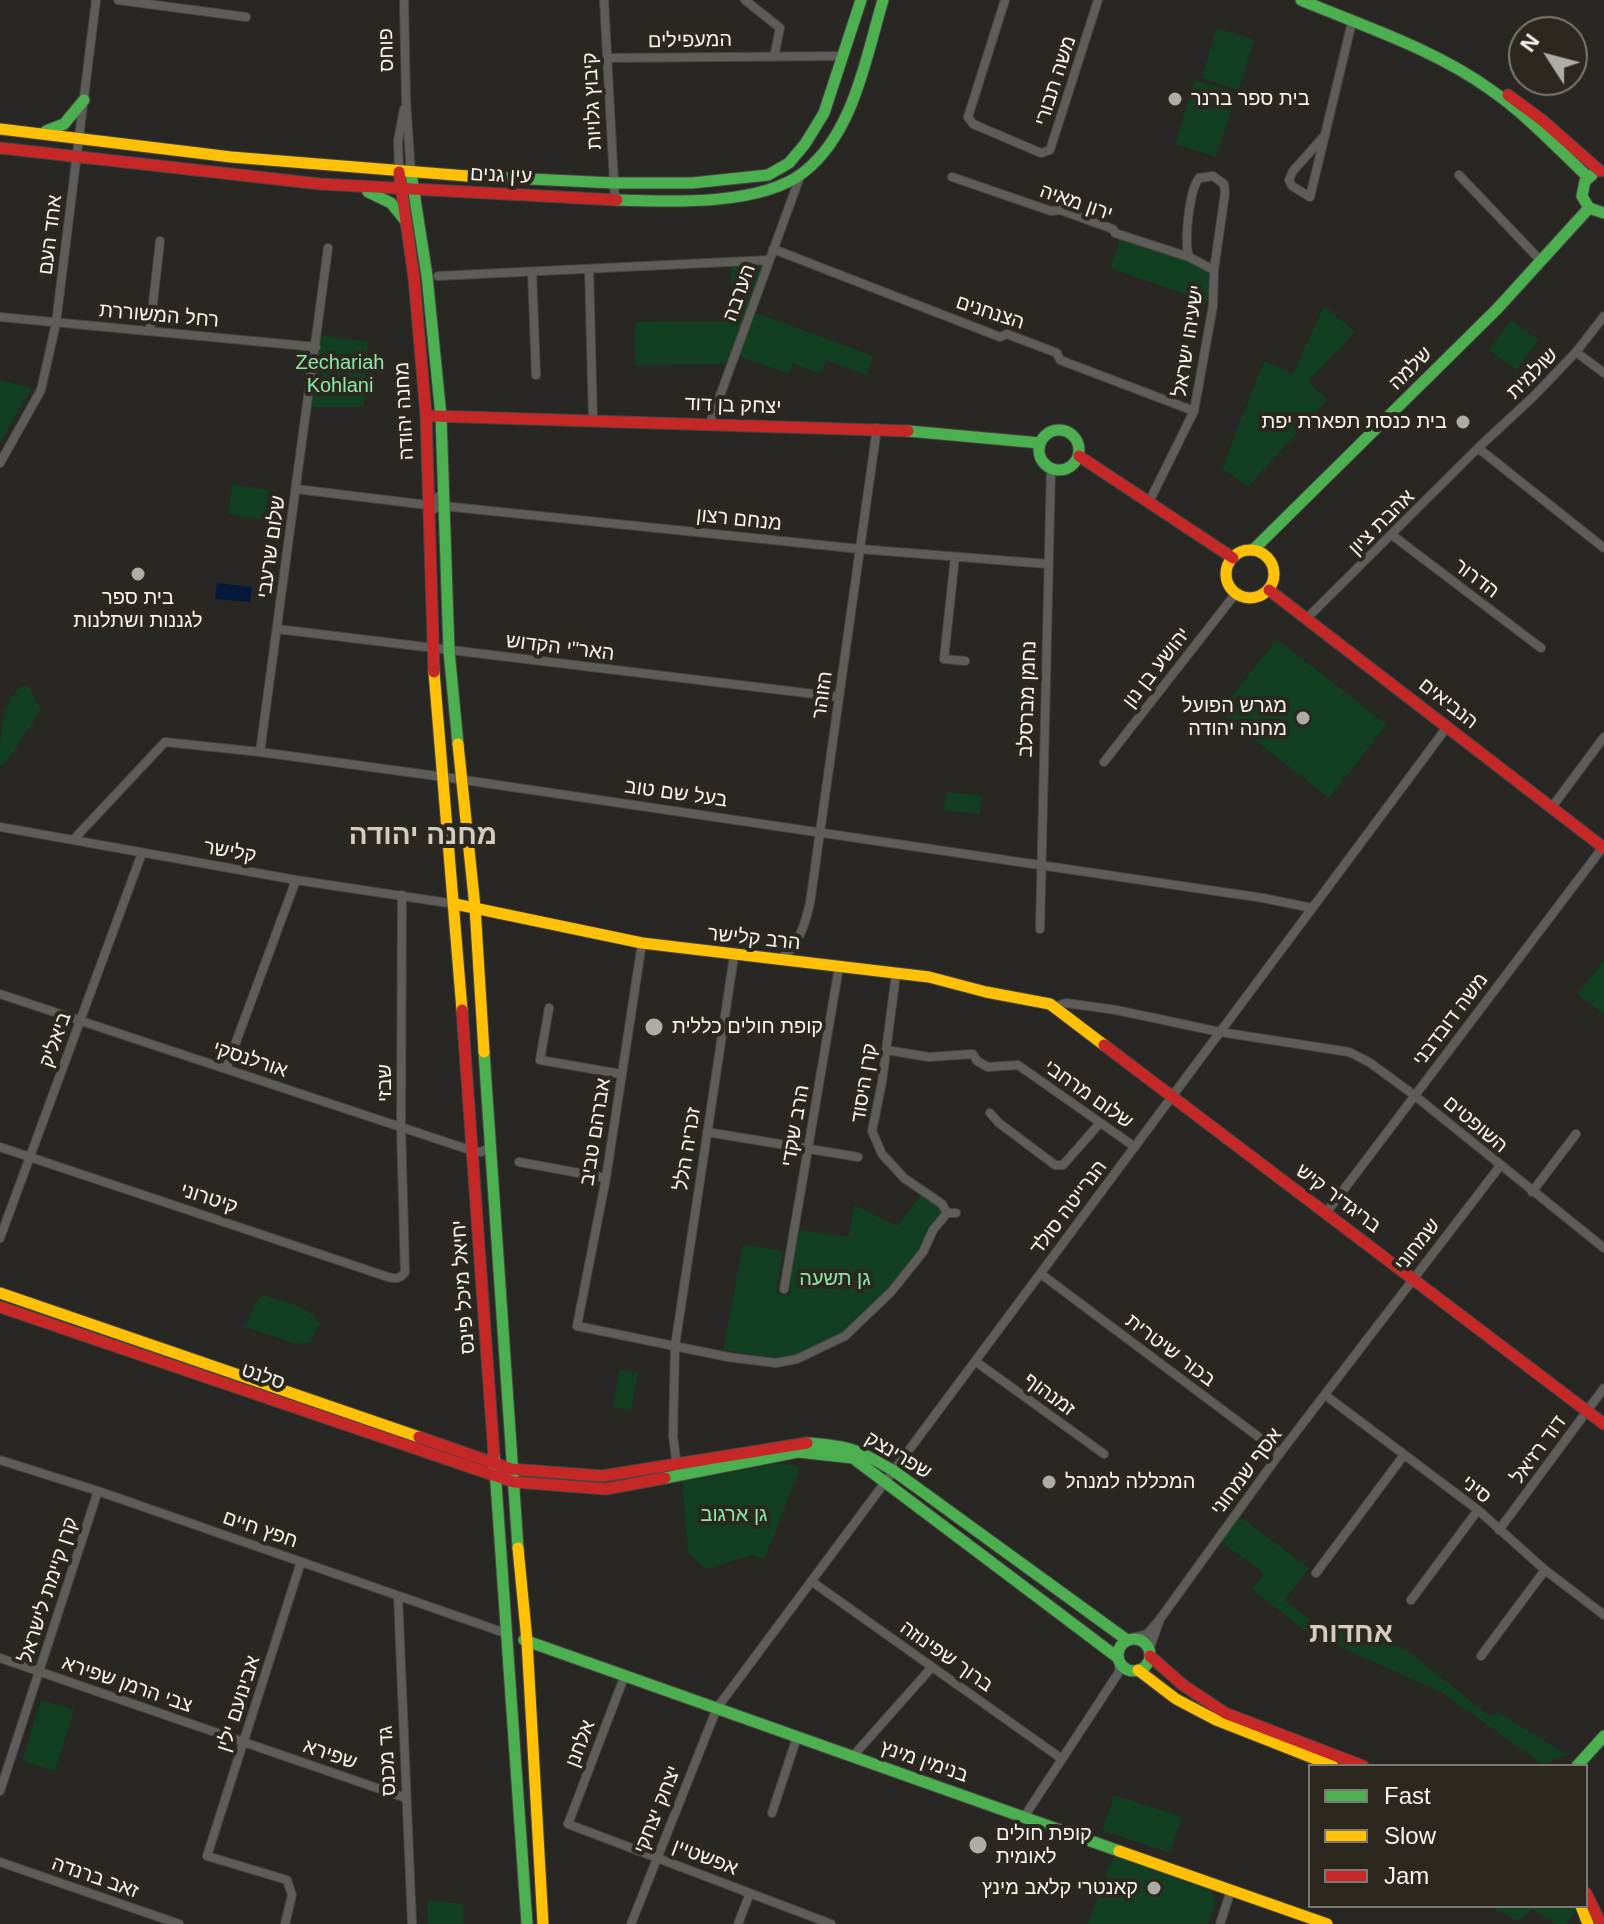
<!DOCTYPE html>
<html>
<head>
<meta charset="utf-8">
<style>
  body { margin:0 }
  #map { position:relative; width:1604px; height:1924px; overflow:hidden; background:#292723; font-family:Helvetica,sans-serif }
  canvas { display:block }
  .legend { position:absolute; left:1308px; top:1764px; width:280px; height:144px; box-sizing:border-box; background:#2c2820; border:2px solid #7c7972; margin:0; padding:10px 14px; list-style:none; font-size:24px; color:#f5f3ee }
  .legend li { display:flex; align-items:center; gap:16px; height:40px }
  .legend b { width:40px; border:2px solid #7c7972 }
  .north { position:absolute; left:1508px; top:16px; width:80px; height:80px; box-sizing:border-box; background:#2c2820; border:2px solid #7c7972; border-radius:50%; rotate:306deg; font-size:22px; font-weight:700; line-height:32px; text-align:center; color:#f5f3ee }
  .north::after { content:''; display:block; margin:auto; width:28px; height:36px; background:#aeaca7; clip-path:polygon(50% 0,100% 100%,50% 72%,0 100%) }
</style>
</head>
<body>
<div id="map">
<canvas width="1604" height="1924"></canvas>
<ul class="legend">
<li><b style="height:10px;background:#4caf50"></b>Fast</li>
<li><b style="height:10px;background:#ffc107"></b>Slow</li>
<li><b style="height:10px;background:#c62828"></b>Jam</li>
</ul>
<div class="north">N</div>
</div>
<script>
const context = document.querySelector('canvas').getContext('2d');
context.lineJoin = 'round';
function fillPath(path, color) { context.fillStyle = color; context.fill(path, 'evenodd'); }
function trace(path, color, width, dash) { context.strokeStyle = color; context.lineWidth = width; context.lineCap = dash ? 'butt' : 'round'; context.setLineDash(dash || []); context.stroke(path); }
function write(font, color, halo, rows, align = 'center') {
  context.font = font + ' Helvetica,Heebo,sans-serif'; context.lineWidth = 8; context.setLineDash([]); context.textBaseline = 'middle'; context.strokeStyle = halo; context.fillStyle = color; for (const [text, x, y, turn = 0] of rows) {
    context.save(); context.translate(x, y); context.rotate((+turn || 0) * Math.PI / 180); context.textAlign = isNaN(turn) ? turn : align; if (halo) context.strokeText(text, 0, 0); context.fillText(text, 0, 0); context.restore();
  }
}
fillPath(new Path2D(`
  M1217 28 1254 40 1239 90 1201 78Z
  M1195 80 1237 93 1216 157 1175 144Z
  M1115 233 1214 270 1213 304 1110 268 1119 243Z
  M769 260 751 311 873 356 866 375 827 360 821 374 793 363 789 374 735 355 731 364 635 365V322L731 321V262Z
  M1324 306 1355 332 1308 382 1327 400 1248 487 1222 468 1264 361 1293 374Z
  M1511 320 1539 340 1516 370 1489 350Z
  M318 335 368 342 364 407H309Z
  M0 380 32 388 0 443Z
  M232 484 269 490 264 520 228 514Z
  M1277 639 1387 725 1329 798 1219 712Z
  M23 685 28 686 41 710 4 766 0 764C0 735 0 703 23 685Z
  M946 792 982 796 980 814 944 810Z
  M1604 960V1014L1578 994Z
  M921 1195 939 1206 942 1211 929 1228 920 1250 889 1288 843 1333 795 1355 778 1358 723 1350 743 1244 783 1251 776 1293 788 1296 799 1230 849 1237 854 1205 897 1226Z
  M262 1295C282 1301 309 1305 320 1324L309 1343 297 1344 245 1327 255 1304Z
  M620 1370 638 1373 631 1411 613 1407Z
  M779 1463 800 1467 765 1559 752 1555 706 1569 688 1553 682 1482Z
  M1239 1516 1309 1568 1285 1601 1326 1632 1336 1619 1405 1649 1490 1716 1499 1713 1569 1756 1558 1757 1544 1765 1441 1692 1305 1631 1252 1589 1264 1573 1220 1541Z
  M41 1700 74 1710 55 1771 22 1761Z
  M1114 1795 1182 1817 1170 1853 1102 1830Z
  M1114 1855 1210 1890 1216 1902 1208 1924H1088Z
  M427 1900 464 1904 463 1924H428Z
  M1490 1906H1580L1567 1924H1555L1533 1909 1522 1918 1515 1920Z`), '#123e22');
fillPath(new Path2D(`
  M217 583 252 587 250 602 215 599Z`), '#04193b');
const street = new Path2D(`
  M118 0 246 17
  M404 0 406 100 411 173
  M604 0 615 200
  M745 0 780 28 774 57
  M1005 0 968 117 973 124 1041 153 1050 150 1098 0
  M607 58 842 56
  M1325 135 1293 171 1289 180 1292 186 1310 197 1352 22
  M399 172 398 141 404 109
  M1459 175 1541 261
  M952 177 1051 211 1060 210 1113 229 1115 233 1189 257 1214 270 1225 193 1224 184 1213 176 1199 178C1189 191 1184 241 1189 257
  M773 249 1000 337 1007 334 1057 353 1060 360 1194 411
  M589 269 593 420
  M532 272 536 375
  M438 276 769 260
  M0 317 316 347
  M150 330 160 241
  M1576 352 1604 373
  M710 423 801 174
  M1478 448 1604 548
  M0 463 41 390 56 323 96 0
  M296 489 428 505 442 494
  M1149 502 1194 411 1213 306 1214 270
  M428 513 437 507 443 506 860 549 1048 564
  M1392 535 1541 648
  M955 557 944 659 965 661
  M1307 618 1478 448 1534 396 1576 352 1604 316
  M277 629 839 697
  M260 752 328 248
  M1104 762 1236 593
  M1552 807 1604 737
  M0 827 296 880 455 904
  M74 839 165 742 260 752 444 777 1263 898 1312 908
  M1040 929 1051 469
  M642 943 606 1178 577 1326 728 1357 776 1363 797 1359 845 1336 891 1292 923 1252 933 1230 947 1213H956
  M780 959C799 946 805 924 810 903L877 428
  M896 974 882 1082 872 1131 882 1154 904 1178 942 1204 947 1213
  M0 994 473 1151 481 1152 490 1147
  M1054 1007 1066 1003 1116 1010 1220 1032 1349 1052 1369 1062 1414 1095 1604 1248
  M549 1008 540 1060 621 1074
  M886 1050 929 1057 973 1054 977 1061 988 1067 1018 1065 1135 1147
  M226 1069 296 880
  M990 1113 999 1123 1055 1165H1063L1100 1123
  M707 1132 858 1157
  M0 1147 388 1277C396 1279 400 1279 405 1272L401 1127 402 895
  M519 1162 606 1178
  M1532 1192 1576 1134
  M1326 1213 1603 847
  M0 1238 142 853
  M1041 1274 1280 1453
  M784 1289 839 967
  M975 1361 1104 1454
  M1325 1395 1478 1510 1545 1570 1604 1615
  M0 1460 98 1491 508 1634
  M677 1466 673 1436 675 1346 734 956
  M1499 1530 1604 1388
  M1316 1573 1404 1455
  M811 1581 1062 1759
  M398 1596 412 1924
  M1411 1600 1478 1510
  M1160 1619 1280 1453 1500 1166
  M1133 1638 1147 1634 1160 1619 1149 1650
  M1481 1656 1545 1570
  M0 1658 406 1798
  M625 1675 568 1824 831 1924
  M853 1756 932 1667
  M0 1791 98 1491
  M772 1813 797 1737
  M1024 1817 1119 1672V1662
  M0 1862 179 1924
  M285 1924 292 1895 287 1880 207 1856 301 1562
  M631 1924 717 1708 1447 727
  M738 1924 750 1893
  M1220 1924 1231 1890`);
const fast = new Path2D(`
  M1301 0C1365 27 1434 49 1491 90 1527 115 1556 147 1588 177
  M46 131 64 124 84 100
  M411 173 427 276 441 416 449 651 458 744
  M1592 175 1585 181 1582 196 1589 208 1604 213
  M467 176 614 183H692L768 175 789 163 805 144 824 113 861 0
  M368 192 391 203 404 219
  M617 200C670 202 761 206 804 172 854 133 866 57 883 0
  M1039 450a20 20 0 1 1 40 0a20 20 0 1 1-40 0Z
  M908 431 1040 443
  M1253 550 1497 309 1589 208
  M484 1052 518 1548
  M807 1443C850 1446 857 1449 894 1471L1127 1640
  M494 1455 527 1924
  M665 1478 798 1452 853 1458 1117 1657
  M1118 1655a16 16 0 1 1 32 0a16 16 0 1 1-32 0Z
  M524 1640 1119 1851
  M1577 1766 1604 1736`);
const slow = new Path2D(`
  M0 129 231 157 467 176
  M1226 574a24 24 0 1 1 48 0a24 24 0 1 1-48 0Z
  M434 672 462 1010
  M458 744 475 907 484 1052
  M455 904 642 943 929 977 986 992 1050 1004 1104 1045
  M0 1293 419 1437
  M518 1548 527 1641 543 1924
  M1138 1670 1176 1699 1216 1720 1333 1766
  M1119 1851 1327 1924
  M1581 1906 1588 1924`);
const jam = new Path2D(`
  M1508 95 1542 120 1600 171
  M0 148 320 184 617 200
  M399 172 414 278 426 415 434 672
  M434 416 908 431
  M1079 456 1233 558
  M1269 590 1604 848
  M462 1010 494 1455
  M1104 1045 1604 1424
  M0 1307 514 1482 606 1489 665 1478
  M419 1437 511 1469 602 1476 807 1443
  M1150 1656 1183 1685 1225 1713 1363 1766
  M1586 1893 1601 1924`);
trace(street, '#474542', 10);
trace(fast, '#474542', 13);
trace(slow, '#474542', 13);
trace(jam, '#474542', 13);
trace(street, '#5f5d5a', 8);
trace(fast, '#4caf50', 11);
trace(slow, '#ffc107', 11);
trace(jam, '#c62828', 11);
for (const [x, y, r, color] of [
  [1175,99,8,"#aeaca7"],
  [1463,422,8,"#aeaca7"],
  [138,574,8,"#aeaca7"],
  [1303,718,8,"#aeaca7"],
  [654,1027,10,"#aeaca7"],
  [1049,1482,8,"#aeaca7"],
  [978,1845,10,"#aeaca7"],
  [1154,1888,8,"#aeaca7"]
]) { const dot = new Path2D(); dot.arc(x, y, r, 0, 2 * Math.PI); context.fillStyle = color; context.fill(dot); trace(dot, '#2c2820', 3); }
write('20px', '#f5f3ee', '#2c2820', [
  ["המעפילים",690,41,-1],
  ["פוחס",387,50,-91],
  ["משה תבורי",1056,81,-72],
  ["קיבוץ גלויות",593,101,-93],
  ["עין גנים",501,176,3],
  ["ירון מאיה",1076,203,19],
  ["אחד העם",51,235,-83],
  ["הערבה",740,293,-70],
  ["הצנחנים",990,313,18],
  ["רחל המשוררת",159,316,5],
  ["ישעיהו ישראל",1189,341,-81],
  ["שלמה",1411,369,-45],
  ["שולמית",1533,374,-45],
  ["יצחק בן דוד",733,406,2],
  ["מחנה יהודה",405,411,-93],
  ["מנחם רצון",739,520,6],
  ["אהבת ציון",1382,523,-45],
  ["שלום שרעבי",272,547,-82],
  ["הדרור",1476,579,37],
  ["האר\"י הקדוש",560,648,7],
  ["יהושע בן נון",1157,668,-52],
  ["הזוהר",823,695,-82],
  ["נחמן מברסלב",1028,699,-88],
  ["הנביאים",1448,704,38],
  ["בעל שם טוב",676,794,8],
  ["קלישר",230,852,10],
  ["הרב קלישר",754,939,6],
  ["משה דובדבני",1451,1020,-53],
  ["ביאליק",56,1040,-70],
  ["אורלנסקי",250,1060,18],
  ["שבזי",385,1083,-90],
  ["קרן היסוד",865,1083,-81],
  ["שלום מרחבי",1088,1095,35],
  ["השופטים",1475,1125,40],
  ["הרב שקדי",796,1126,-80],
  ["אברהם טביב",596,1132,-81],
  ["זכריה הלל",688,1149,-81],
  ["קיטרוני",209,1199,18],
  ["בריגדיר קיש",1338,1199,37],
  ["הנרייטה סולד",1069,1208,-53],
  ["שמחוני",1418,1245,-52],
  ["יחיאל מיכל פינס",464,1287,-94],
  ["בכור שיטרית",1170,1351,37],
  ["סלנט",263,1377,19],
  ["זמנהוף",1049,1395,36],
  ["דוד רזיאל",1539,1450,-54],
  ["שפרינצק",898,1456,31],
  ["אסף שמחוני",1247,1472,-53],
  ["סיני",1476,1490,38],
  ["חפץ חיים",260,1530,19],
  ["קרן קיימת לישראל",49,1590,-72],
  ["ברוך שפינוזה",946,1657,35],
  ["צבי הרמן שפירא",127,1685,19],
  ["אבינועם ילין",239,1704,-72],
  ["אלחנן",581,1744,-69],
  ["שפירא",330,1755,19],
  ["גד מכנס",388,1761,-93],
  ["בנימין מינץ",924,1762,19],
  ["יצחק יצחקי",658,1810,-68],
  ["אפשטיין",705,1858,21],
  ["זאב ברנדה",95,1878,19]
]);
write('20px', '#f5f3ee', '#2c2820', [
  ["בית ספר ברנר",1191,99],
  ["בית כנסת תפארת יפת",1447,422,"right"],
  ["בית ספר",138,598,"center"],
  ["לגננות ושתלנות",138,621,"center"],
  ["מגרש הפועל",1287,706,"right"],
  ["מחנה יהודה",1287,729,"right"],
  ["קופת חולים כללית",672,1027],
  ["המכללה למנהל",1065,1482],
  ["קופת חולים",996,1834],
  ["לאומית",996,1857],
  ["קאנטרי קלאב מינץ",1138,1888,"right"]
], 'left');
write('20px', '#8ae7a5', '#2c2820', [
  ["Zechariah",340,363],
  ["Kohlani",340,386],
  ["גן תשעה",835,1279],
  ["גן ארגוב",734,1515]
]);
write('bold 28px', '#d2cdc3', '#2c2820', [
  ["מחנה יהודה",423,836],
  ["אחדות",1351,1634]
]);
</script>
</body>
</html>
